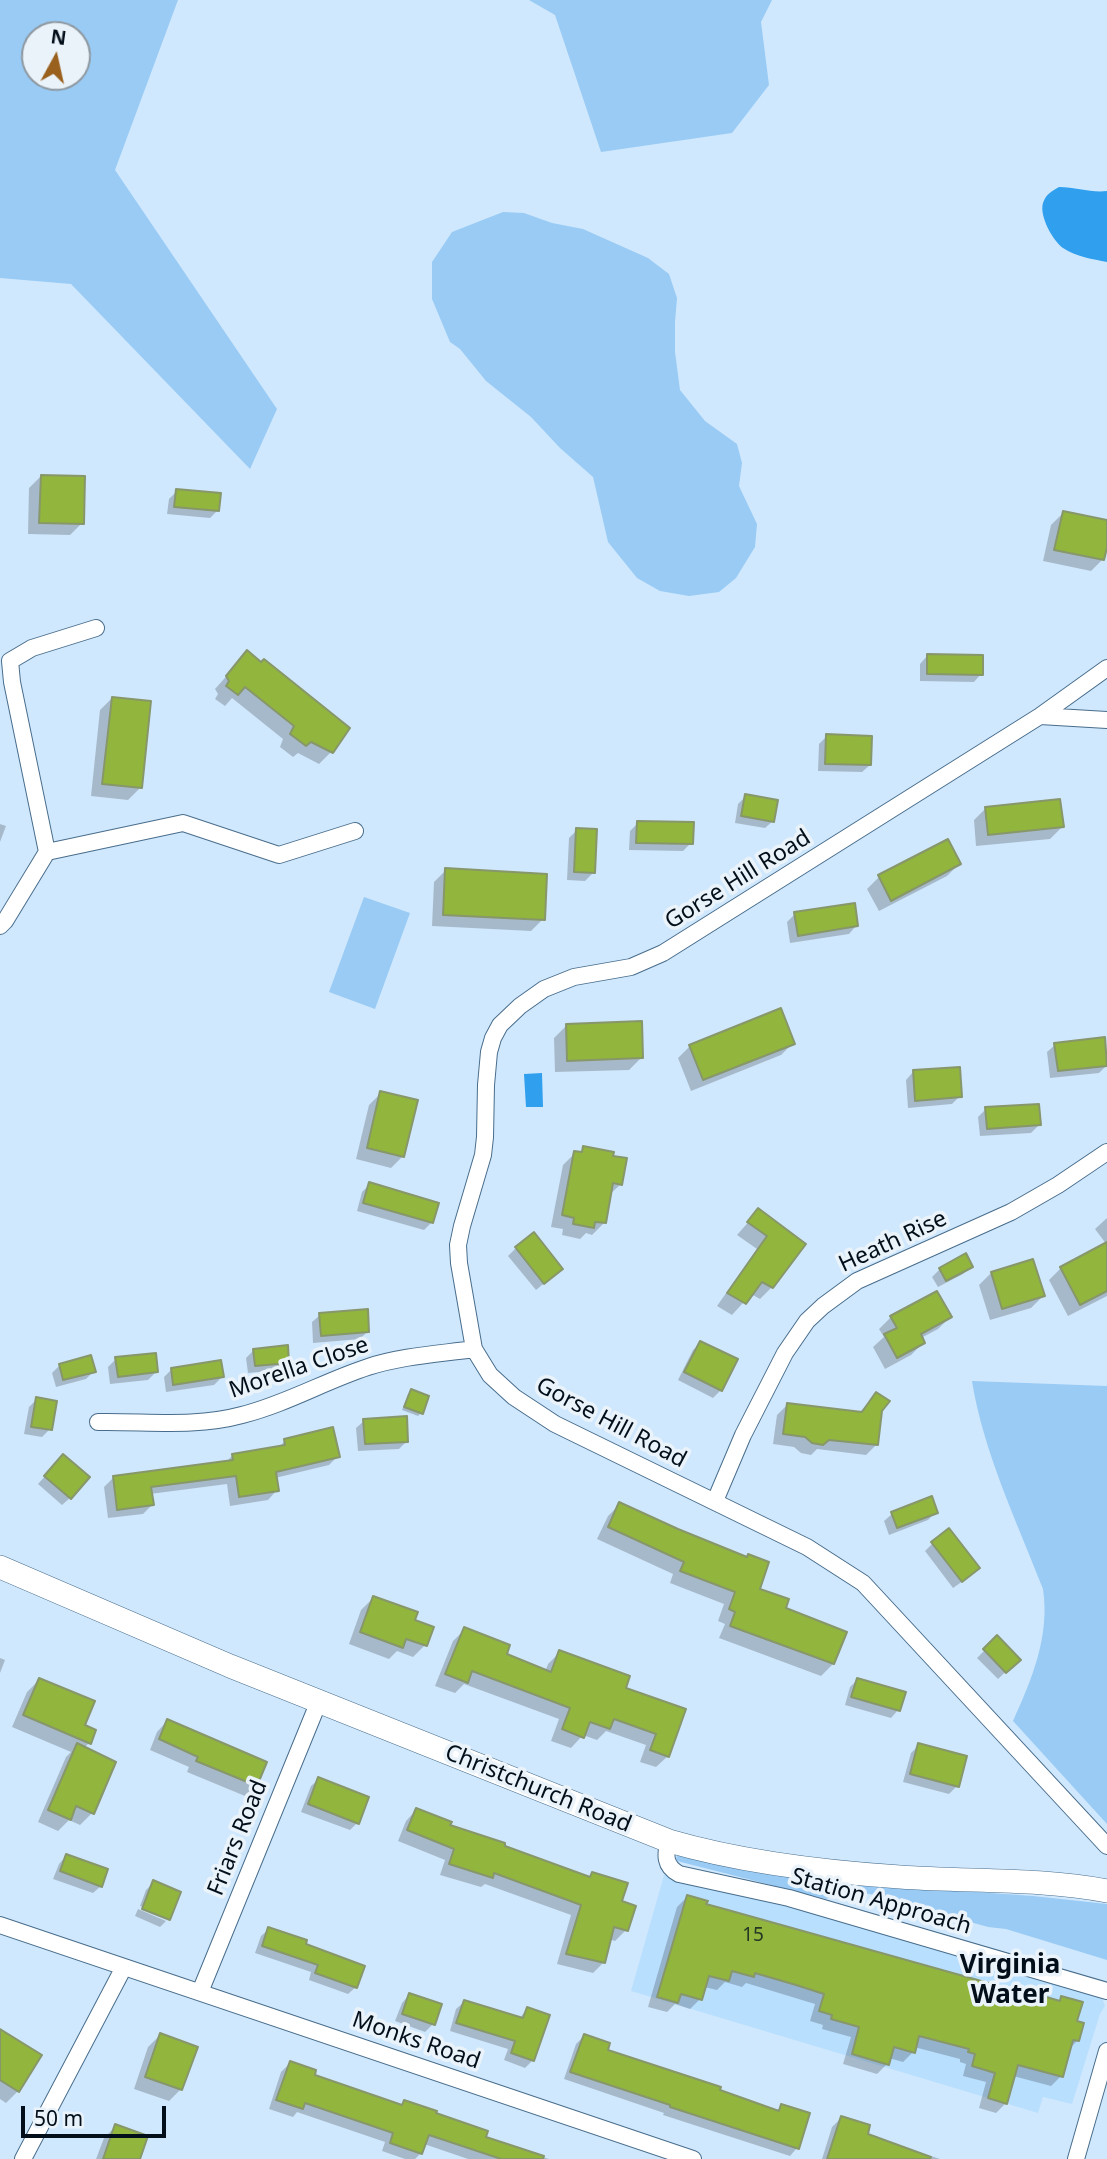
<!DOCTYPE html>
<html>
<head>
<meta charset="utf-8">
<style>
  body { margin:0 }
  #map { position:relative; width:1107px; height:2159px; overflow:hidden; background:#d0e8fd; font-family:"Noto Sans",sans-serif }
  canvas { display:block }
  .north { position:absolute; left:21px; top:21px; width:70px; height:70px; box-sizing:border-box; background:#ebf3fa; border:2px solid #8e98a0; border-radius:50%; rotate:8deg; font-size:19px; font-weight:700; line-height:28px; text-align:center; color:#020f1a }
  .north::after { content:''; display:block; margin:auto; width:24px; height:32px; background:#9a601e; clip-path:polygon(50% 0,100% 100%,50% 72%,0 100%) }
  .scale { position:absolute; left:21px; top:2106px; width:145px; height:32px; box-sizing:border-box; border:4px solid #020f1a; border-top:0; padding-left:9px; font-size:21px; line-height:24px; white-space:nowrap; color:#020f1a; -webkit-text-stroke:5px #ebf3fa; paint-order:stroke }
</style>
</head>
<body>
<div id="map">
<canvas width="1107" height="2159"></canvas>
<div class="north">N</div>
<div class="scale">50 m</div>
</div>
<script>
const context = document.querySelector('canvas').getContext('2d');
context.lineJoin = 'round';
function fillPath(path, color) { context.fillStyle = color; context.fill(path, 'evenodd'); }
function trace(path, color, width, dash) { context.strokeStyle = color; context.lineWidth = width; context.lineCap = dash ? 'butt' : 'round'; context.setLineDash(dash || []); context.stroke(path); }
function write(font, color, halo, rows, align = 'center') {
  context.font = font + ' "Noto Sans",sans-serif'; context.lineWidth = 7; context.setLineDash([]); context.textBaseline = 'middle'; context.strokeStyle = halo; context.fillStyle = color; for (const [text, x, y, turn = 0] of rows) {
    context.save(); context.translate(x, y); context.rotate((+turn || 0) * Math.PI / 180); context.textAlign = isNaN(turn) ? turn : align; if (halo) context.strokeText(text, 0, 0); context.fillText(text, 0, 0); context.restore();
  }
}
fillPath(new Path2D(`
  M664 1875 724 1885 1101 1995 1105 2006 1100 2014 1072 2104 1043 2097 1038 2113 631 1991Z`), '#b9dfff');
fillPath(new Path2D(`
  M0 0H178L115 170 277 409 250 469 71 284 0 278ZM35 35H77V77H35Z
  M529 0H772L761 22 769 85 732 133 601 152 555 15Z
  M503 212 524 213 552 223 583 229 648 258 669 274 677 298 675 322V352L680 390 705 421 737 444 742 463 739 486 757 524 755 547 736 578 719 592 689 596 660 591 637 578 608 542 593 477 560 448 531 417 486 381 460 349 450 342 432 299V262L452 232Z
  M364 897 410 913 375 1009 329 992Z
  M972 1381 1107 1386V1824L1013 1721C1032 1679 1050 1636 1043 1589 1017 1522 983 1451 972 1381Z
  M678 1855 933 1889 1033 1896 1107 1904V1960L1006 1929 988 1927 870 1894 839 1892 826 1899 677 1861 676 1858Z`), '#99cbf5');
fillPath(new Path2D(`
  M1059 187C1076 187 1091 193 1107 191V262C1093 259 1076 257 1063 248 1053 241 1039 216 1043 203 1046 194 1052 191 1059 187Z
  M542 1073 543 1107H526L524 1074Z`), '#2f9fee');
fillPath(new Path2D(`
  M41 476 82 523 70 535 28 534 29 488Z
  M177 491 217 511 210 518 167 514 169 499Z
  M1063 513 1107 522V539L1103 559 1091 571 1043 561 1051 525Z
  M247 653 331 752 319 764 298 753 293 757 280 747 283 739 232 698 225 706 215 699 218 694 215 689Z
  M927 656 981 674 974 682 920 681V664Z
  M112 698 140 788 128 800 91 796 100 710Z
  M827 736 870 765 862 772 818 771 819 744Z
  M746 796 773 821 765 828 735 823 738 804Z
  M986 808 1062 827 1050 839 976 846 974 820Z
  M638 823 691 843 683 851 629 850 630 831Z
  M0 824 6 826 0 842Z
  M577 830 593 873 585 881 567 880 569 838Z
  M959 864 947 876 879 911 867 889 879 877Z
  M446 870 543 919 531 931 432 926 434 882Z
  M795 914 856 926 849 934 790 943 787 922Z
  M566 1026 641 1058 629 1070 555 1072 554 1038Z
  M793 1043 781 1055 691 1091 678 1058 690 1046Z
  M1055 1045 1107 1065 1099 1073 1050 1078 1047 1052Z
  M913 1072 960 1096 952 1104 908 1108 906 1080Z
  M381 1093 403 1156 391 1168 356 1159 369 1105Z
  M986 1109 1039 1125 1031 1133 980 1136 978 1117Z
  M584 1148 621 1184 609 1195 604 1223 592 1235 586 1233 580 1239 562 1235 563 1229 551 1227 563 1165 575 1153H579Z
  M370 1184 431 1223 424 1230 357 1211 362 1192Z
  M758 1211 803 1244 772 1287 760 1299 751 1294 732 1315 717 1306 757 1249 737 1235Z
  M1107 1218V1245L1095 1229Z
  M516 1248 553 1276 536 1290 508 1256Z
  M1107 1250V1296L1068 1316 1049 1280 1061 1268Z
  M971 1266 963 1274 938 1287 932 1277 940 1269Z
  M991 1273 1043 1296 1031 1308 990 1320 979 1285Z
  M320 1315 368 1331 360 1339 313 1343 312 1322Z
  M891 1317H950L938 1329 921 1338 923 1343 911 1355 885 1369 873 1347 884 1337 879 1329Z
  M701 1343 721 1390 713 1398 678 1380 693 1350Z
  M254 1350 288 1362 280 1370 248 1373 246 1358Z
  M116 1359 156 1372 148 1380 110 1384 108 1367Z
  M60 1365 94 1371 86 1379 56 1387 52 1373Z
  M171 1370 222 1377 214 1385 166 1392 164 1377Z
  M411 1391 421 1413 418 1416 402 1410 408 1394Z
  M876 1394 881 1411 877 1444 866 1455 817 1449 811 1455 801 1453 794 1447 773 1444 777 1415 787 1405 859 1413Z
  M37 1399 50 1429 42 1437 24 1434 29 1407Z
  M364 1421 407 1441 399 1449 358 1451 356 1428Z
  M285 1441 338 1456 329 1465 275 1478 277 1490 268 1500 230 1506 227 1484 150 1494 152 1505 143 1514 108 1518 104 1487 113 1478 225 1463 233 1455 278 1448Z
  M56 1464 70 1498 62 1505 38 1484Z
  M620 1504 758 1590 784 1609 833 1664 821 1676 719 1638 725 1624 718 1621 724 1604 670 1583 673 1574 597 1539 608 1516Z
  M936 1512 928 1520 889 1535 884 1521 892 1514Z
  M932 1544 970 1576 953 1588 925 1551Z
  M373 1598 412 1621 425 1645 413 1657 397 1651 389 1659 349 1644 361 1610Z
  M465 1629 504 1655 545 1672 548 1664 560 1652 623 1689 684 1710 668 1756 656 1767 640 1762 646 1745 606 1731 597 1740 583 1735 571 1748 551 1741 559 1719 464 1684 455 1693 435 1686 453 1641Z
  M997 1638 1018 1660 998 1679 977 1658Z
  M0 1658 5 1660 0 1673Z
  M39 1680 82 1726 89 1743 84 1748 114 1763 92 1813 80 1825 69 1820 58 1831 38 1822 66 1757 71 1752 12 1727 27 1692Z
  M857 1680 898 1710 891 1718 845 1705 850 1687Z
  M167 1721 256 1785 245 1796 187 1772 189 1767 150 1750 157 1732Z
  M919 1745 957 1786 949 1794 903 1782 911 1753Z
  M319 1779 357 1823 350 1830 301 1812 311 1786Z
  M416 1810 448 1826 588 1878 592 1874 620 1902 626 1930 615 1941 609 1939 604 1962 593 1973 557 1964 571 1915 485 1884 481 1887 440 1875 445 1860 398 1841 406 1821Z
  M66 1856 101 1886 93 1893 53 1879 59 1864Z
  M154 1882 168 1919 167 1920V1917L140 1906 146 1890Z
  M687 1897 704 1905 1041 2000 1057 2002 1062 1998 1075 2023 1078 2040 1068 2050 1061 2076 1051 2086 1013 2076 1006 2103 996 2113 979 2108 986 2082 963 2076 966 2064 960 2062V2059L914 2047 913 2052 903 2062 889 2058 887 2064 877 2074 843 2064 851 2037 822 2029 823 2025 810 2021 815 2004 746 1983 742 1987 725 1982 717 1990 704 1987 700 1999 690 2009 675 2004 667 2012 648 2007 677 1907Z
  M138 1909 166 1921 160 1927 135 1916Z
  M269 1929 303 1946 356 1987 348 1994 309 1980 311 1972 255 1953 261 1936Z
  M409 1995 433 2024 425 2032 395 2021 402 2003Z
  M464 2002 519 2019 527 2009 533 2060 525 2068 504 2060 508 2049 450 2031 456 2009Z
  M0 2031 18 2091 6 2103 0 2099Z
  M160 2035 181 2089 169 2101 134 2089 148 2047Z
  M584 2036 606 2052 717 2091 775 2112 781 2106 797 2148 790 2156 663 2115 664 2113 564 2079 576 2044Z
  M290 2063 312 2076 400 2106 405 2102 484 2139 549 2159H468L424 2144 421 2153 415 2159H405L382 2151 385 2142 297 2112 293 2117 269 2109 281 2072Z
  M841 2118 865 2135 929 2158 931 2156 940 2159H822L832 2127Z
  M116 2126 138 2159H96L104 2138Z`), '#0003');
const building = new Path2D(`
  M41 475 85 476 84 524 39 523Z
  M176 489 221 493 219 511 174 507Z
  M1063 511 1107 520V548L1104 560 1054 550Z
  M247 650 261 662 264 659 350 728 333 753 311 742 306 746 290 734 294 726 245 687 238 695 226 686 229 681 226 676Z
  M927 654 983 655V675L927 674Z
  M112 697 151 701 142 788 102 784Z
  M826 734 872 736 871 765 825 764Z
  M745 794 778 800 774 822 741 816Z
  M1060 799 1064 827 988 835 985 807Z
  M637 821 694 822 693 844 636 843Z
  M576 828 597 829 595 873 574 872Z
  M948 839 961 864 891 901 878 875Z
  M445 868 547 874 545 920 443 915Z
  M855 903 858 926 798 936 794 912Z
  M781 1008 795 1044 703 1080 689 1045Z
  M642 1021 643 1058 567 1061 566 1024Z
  M1105 1037 1107 1066 1058 1071 1054 1043Z
  M960 1067 962 1097 915 1101 913 1070Z
  M380 1091 418 1100 404 1157 367 1148Z
  M1039 1104 1041 1125 987 1129 985 1107Z
  M583 1146 614 1152 613 1156 627 1158 622 1185 613 1183 606 1223 595 1222 594 1228 573 1224 574 1218 562 1215 574 1151 582 1152Z
  M369 1182 439 1203 433 1223 363 1203Z
  M758 1208 806 1244 773 1288 762 1282 746 1304 727 1293 767 1236 747 1222Z
  M534 1232 563 1269 544 1284 515 1247Z
  M1107 1242V1291L1080 1305 1060 1267Z
  M966 1253 973 1267 946 1281 939 1268Z
  M1033 1259 1045 1296 1002 1309 991 1272Z
  M937 1291 952 1317 921 1334 925 1343 897 1358 884 1334 897 1328 890 1316Z
  M368 1309 369 1332 321 1336 319 1313Z
  M700 1341 738 1359 722 1391 684 1372Z
  M288 1345 289 1363 255 1366 253 1349Z
  M156 1353 158 1372 118 1377 115 1357Z
  M91 1355 96 1372 63 1380 59 1364Z
  M221 1360 224 1377 173 1385 171 1368Z
  M411 1389 429 1396 423 1414 404 1407Z
  M876 1392 890 1401 882 1411 878 1445 829 1440 823 1445 812 1443 805 1437 783 1434 787 1403 862 1412Z
  M36 1397 57 1401 52 1430 31 1427Z
  M407 1416 408 1442 365 1444 363 1419Z
  M333 1427 340 1457 276 1472 279 1491 239 1497 236 1476 151 1487 154 1505 117 1510 113 1476 233 1460 232 1454 285 1445 284 1439Z
  M63 1454 90 1477 71 1499 44 1476Z
  M932 1496 938 1513 897 1528 891 1512Z
  M619 1502 678 1529 747 1557 748 1554 769 1562 760 1589 789 1599 786 1608 847 1632 834 1664 730 1626 735 1612 729 1609 735 1592 680 1571 684 1562 608 1527Z
  M949 1528 980 1568 962 1582 931 1542Z
  M373 1596 418 1612 415 1620 434 1627 427 1646 406 1639 403 1648 360 1632Z
  M464 1627 510 1645 507 1654 551 1672 559 1650 630 1676 626 1688 686 1709 669 1757 650 1750 656 1734 614 1719 610 1729 590 1722 584 1738 562 1729 570 1708 472 1671 468 1683 445 1674Z
  M997 1635 1021 1660 1006 1673 983 1649Z
  M39 1678 95 1701 85 1725 96 1730 91 1744 23 1715Z
  M857 1678 906 1692 900 1711 851 1697Z
  M167 1719 267 1762 257 1786 196 1761 198 1757 159 1739Z
  M77 1743 116 1762 94 1814 76 1806 71 1820 48 1810Z
  M918 1743 967 1756 959 1787 910 1774Z
  M318 1777 369 1797 359 1824 308 1804Z
  M416 1808 452 1822 450 1825 505 1843V1846L590 1877 592 1872 628 1883 622 1901 636 1906 628 1931 614 1927 605 1963 566 1954 581 1905 494 1873 493 1878 449 1864 454 1849 407 1830Z
  M66 1854 108 1869 102 1887 60 1871Z
  M153 1880 181 1892 170 1920 142 1909Z
  M687 1895 708 1901 706 1904 728 1910 1042 1998 1043 1996 1060 2001 1061 1996 1083 2002 1077 2021 1084 2023 1079 2041 1073 2040 1063 2077 1018 2065 1007 2104 988 2098 995 2073 972 2066 975 2054 968 2052 969 2049 919 2036 915 2053 894 2047 889 2065 852 2054 859 2027 831 2019 832 2015 819 2011 824 1994 796 1985 755 1973 754 1977 732 1971 729 1981 709 1976 702 2000 681 1994 678 2003 657 1997Z
  M268 1927 307 1940 306 1944 365 1966 357 1988 315 1973 318 1965 262 1946Z
  M409 1993 442 2004 435 2025 402 2014Z
  M464 2000 523 2018 527 2007 550 2015 534 2061 511 2053 515 2041 456 2023Z
  M0 2029 42 2055 19 2092 0 2080Z
  M160 2033 198 2047 182 2090 145 2077Z
  M584 2034 610 2043 608 2050 721 2087 720 2090 779 2111 781 2104 810 2113 799 2149 670 2107V2105L570 2072Z
  M290 2061 316 2070 315 2075 402 2105 404 2100 437 2111 436 2113 488 2131 486 2137 544 2156 543 2159H501L429 2135 422 2154 390 2143 393 2133 305 2103 303 2109 276 2100Z
  M841 2116 870 2125 868 2134 931 2157 930 2159H827Z
  M115 2124 148 2136 140 2159H103Z`);
fillPath(building, '#91b53d');
trace(building, '#87976b', 2);
const minor = new Path2D(`
  M1107 668 1040 716 663 953 631 967 574 977 544 989 520 1006 500 1025 493 1038 489 1052 486 1085 485 1137 483 1155 462 1226 458 1245 459 1263 474 1349 490 1375 514 1397 555 1424 807 1547 863 1583 1107 1846
  M1040 716 1107 720
  M47 852 183 823 279 855 355 831
  M0 926 5 921 47 852 12 682 10 661 32 648 96 628
  M98 1422C147 1421 194 1428 242 1415 286 1404 325 1381 368 1367 402 1356 438 1354 474 1349
  M715 1501 743 1435 785 1353 807 1321 823 1306 857 1281 1011 1212 1058 1185 1107 1152
  M669 1841C665 1854 664 1866 679 1874L789 1898 1107 1991
  M0 1925 693 2159
  M200 1992 319 1701
  M23 2159 124 1967
  M1076 2159 1107 2051`);
const secondary = new Path2D(`
  M0 1567 230 1666 669 1841C741 1862 825 1872 900 1877 969 1882 1039 1878 1107 1891`);
trace(minor, '#486d8c', 18);
trace(secondary, '#486d8c', 24);
trace(minor, '#fff', 16);
trace(secondary, '#fff', 23);
write('19px', '#263823', null, [
  ["15",753,1936]
]);
write('23px', '#020f1a', '#ebf3fa', [
  ["Gorse Hill Road",738,880,-32],
  ["Heath Rise",893,1242,-25],
  ["Morella Close",299,1368,-19],
  ["Gorse Hill Road",611,1423,28],
  ["Christchurch Road",538,1789,22],
  ["Friars Road",238,1838,-68],
  ["Station Approach",881,1902,16],
  ["Monks Road",416,2041,19]
]);
write('bold 26px', '#020f1a', '#ebf3fa', [
  ["Virginia",1010,1966],
  ["Water",1010,1996]
]);
</script>
</body>
</html>
